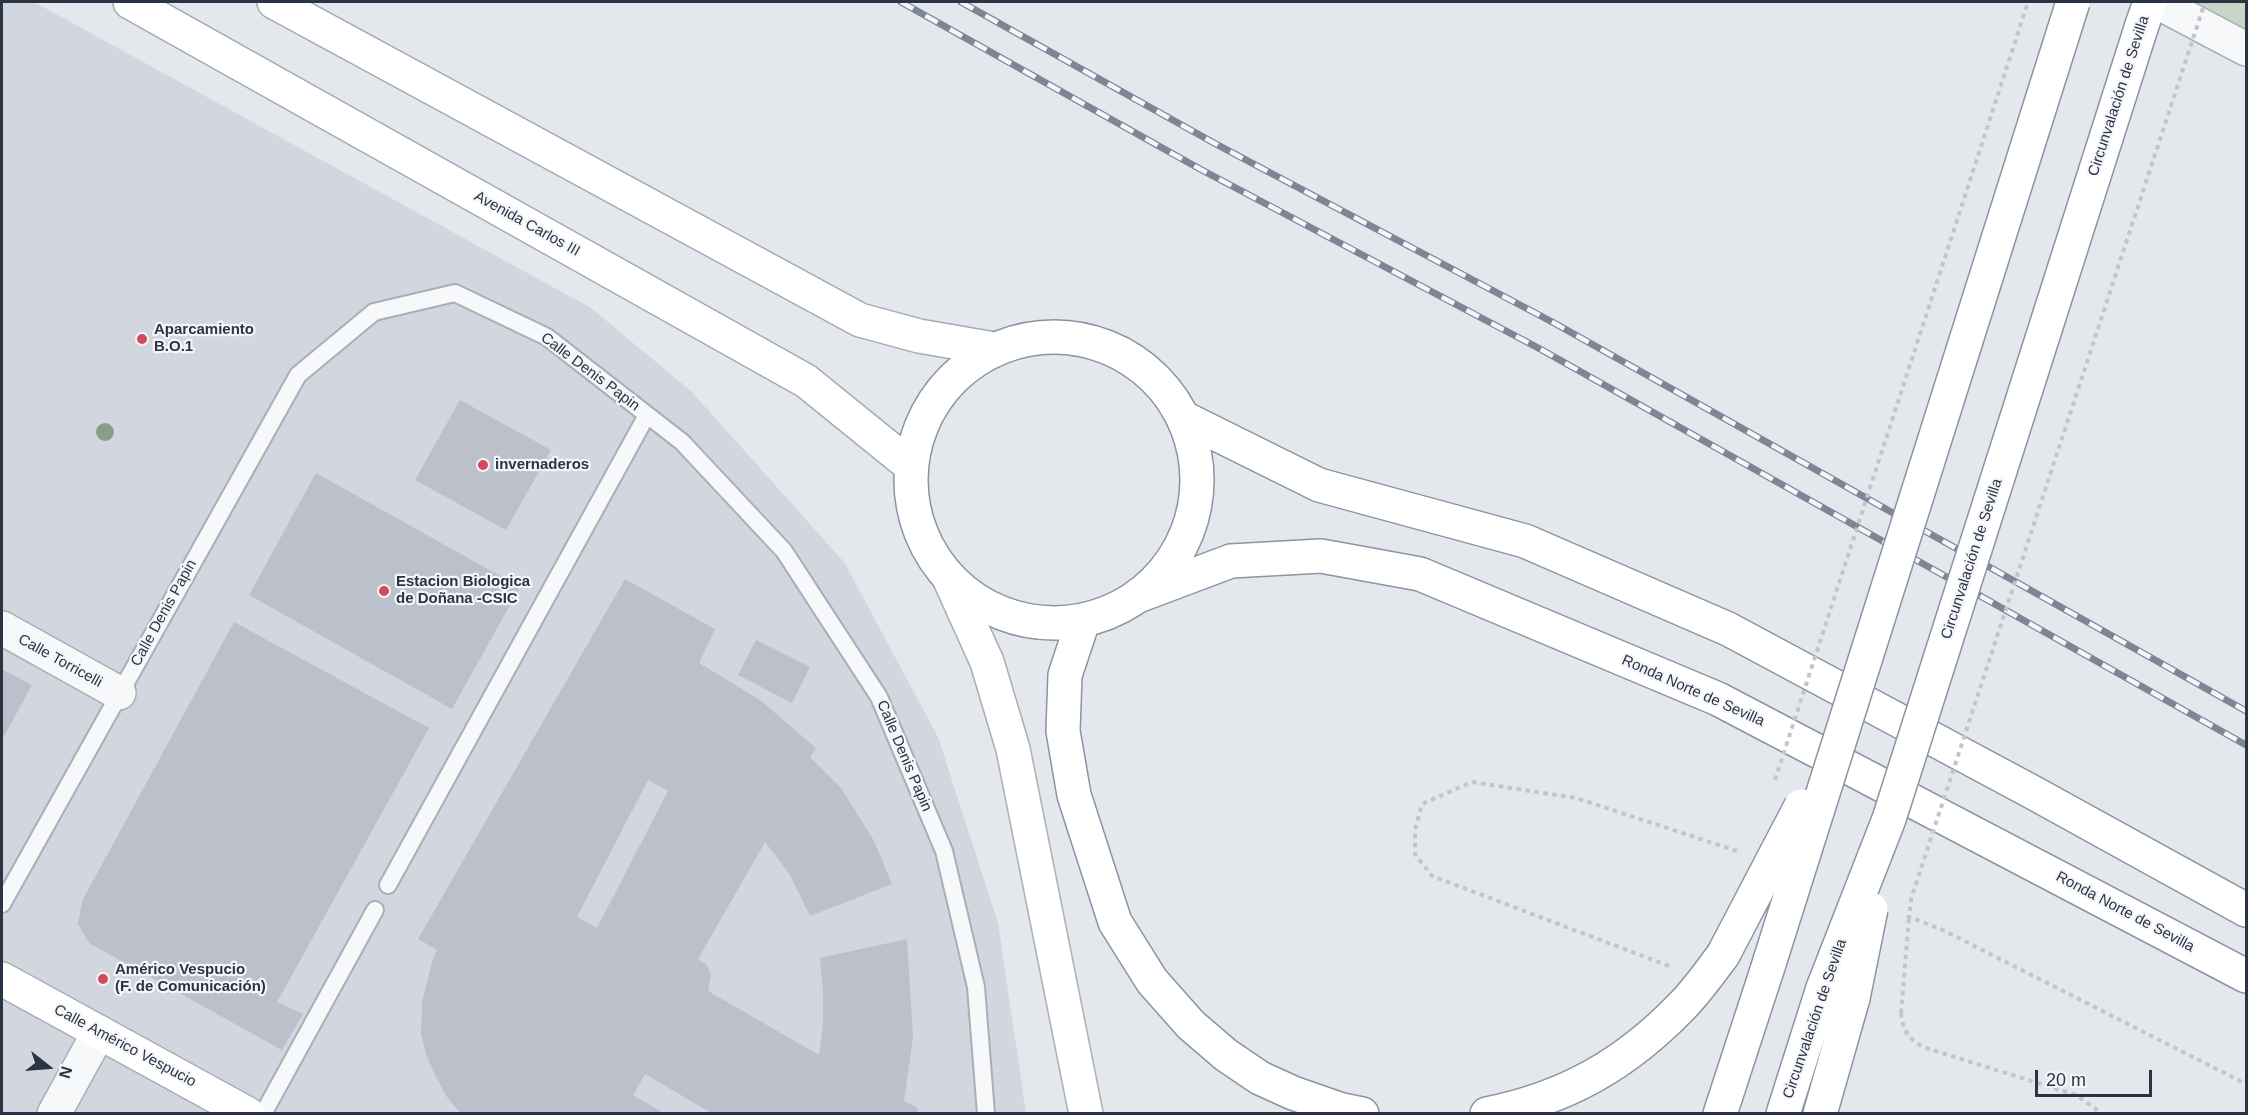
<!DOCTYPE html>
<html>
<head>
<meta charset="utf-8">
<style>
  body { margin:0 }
  #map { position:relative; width:2248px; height:1115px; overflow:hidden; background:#e4e7ec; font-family:Helvetica,sans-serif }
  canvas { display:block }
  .frame { position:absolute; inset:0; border:3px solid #2b3445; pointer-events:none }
  .north { position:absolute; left:18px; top:1037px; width:60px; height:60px; -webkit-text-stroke:4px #f4f6f9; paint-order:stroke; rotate:107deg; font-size:16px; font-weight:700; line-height:24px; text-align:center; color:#2b3445 }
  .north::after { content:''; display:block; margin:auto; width:21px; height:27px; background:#2b3445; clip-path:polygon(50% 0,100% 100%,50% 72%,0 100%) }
  .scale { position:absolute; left:2035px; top:1070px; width:117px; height:27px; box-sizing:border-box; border:3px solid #2b3445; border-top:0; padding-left:8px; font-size:18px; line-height:21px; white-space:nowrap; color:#2b3445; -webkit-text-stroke:4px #f4f6f9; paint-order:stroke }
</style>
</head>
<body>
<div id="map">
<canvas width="2248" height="1115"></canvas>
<div class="frame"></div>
<div class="north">N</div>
<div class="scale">20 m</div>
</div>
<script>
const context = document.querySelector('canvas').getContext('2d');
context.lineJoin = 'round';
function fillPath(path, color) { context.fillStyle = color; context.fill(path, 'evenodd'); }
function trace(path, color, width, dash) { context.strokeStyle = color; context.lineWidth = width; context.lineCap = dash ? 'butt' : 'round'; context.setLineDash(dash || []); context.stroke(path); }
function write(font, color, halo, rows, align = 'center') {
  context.font = font + ' Helvetica,sans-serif'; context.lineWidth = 4.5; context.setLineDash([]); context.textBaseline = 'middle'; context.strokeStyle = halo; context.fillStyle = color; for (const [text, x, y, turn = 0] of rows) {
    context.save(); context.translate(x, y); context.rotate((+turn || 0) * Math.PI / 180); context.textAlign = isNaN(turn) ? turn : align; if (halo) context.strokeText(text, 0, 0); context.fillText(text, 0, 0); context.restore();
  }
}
fillPath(new Path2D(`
  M2 2H34L591 308 691 391 844 562 938 737 998 923 1026 1113 2 1114Z`), '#d2d6de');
fillPath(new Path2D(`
  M2165 2H2246V43Z`), '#c9d6c5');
fillPath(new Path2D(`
  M460 400 551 450 506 530 415 480Z
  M316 473 520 587 452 709 249 595Z
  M625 579 715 629 699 663 760 700 816 748 810 757 841 788 874 841 892 884 810 916 789 873 765 842 698 959 707 965 711 976 708 991 819 1055 823 1025V990L820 958 907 939 913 1037 904 1101 918 1108 916 1114H713L645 1074 633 1095 665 1114H461L447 1097 435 1075 427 1057 421 1034 422 1003 432 962 437 950 418 939ZM648 780 668 791 597 928 577 917Z
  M234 622 429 728 277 1002 303 1014 282 1050 89 943 78 924 82 901Z
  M756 640 810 667 792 703 738 675Z
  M2 669 32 685 2 740Z`), '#bbc0ca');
const lane = new Path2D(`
  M388 885 647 415
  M2 904 298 375 374 312 455 293 547 337 682 442 784 551 879 697 944 851 976 987 986 1114
  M263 1114 375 910`);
const street = new Path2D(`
  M2157 2 2246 49
  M2 628 119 693
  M54 1114 99 1032`);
const secondary = new Path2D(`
  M949 578 987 662 1013 749 1086 1114
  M2 979 248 1114`);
const primary = new Path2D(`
  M130 2 806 381 911 466
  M274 2 860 320 919 336 994 349`);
const highway = new Path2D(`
  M2142 25 2150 2
  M911 480a143 143 0 1 1 286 0a143 143 0 1 1-286 0Z
  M1184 418 1319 485 1525 541 1728 629 2034 793 2246 910
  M1138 596 1231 561 1321 556 1420 574 1718 699 2246 976
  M1083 621 1065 675 1063 731 1074 795 1115 922 1152 981 1191 1025 1226 1055 1260 1078 1293 1093 1342 1110 1362 1114
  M1487 1114C1567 1098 1626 1064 1682 1006 1697 991 1710 972 1723 955
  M1720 1114 1767 970
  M1783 1114 1823 988
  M1820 1114 1853 998`);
trace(lane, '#a9aeb7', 20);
trace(street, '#a9aeb7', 36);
trace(secondary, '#a9aeb7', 36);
trace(primary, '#a3abb8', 36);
trace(highway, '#8b94a3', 36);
trace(new Path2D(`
  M1907 916 1945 931 2246 1084
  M1669 966 1432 876 1415 854V830L1422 804 1472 782 1576 798 1737 851
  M1901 1013C1903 1031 1908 1038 1923 1047L2076 1095 2096 1109 2098 1114`), '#c2c5cb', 4, [4.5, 4.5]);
trace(lane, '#f7f8fa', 16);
trace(street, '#f7f8fa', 33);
trace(secondary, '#fff', 33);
trace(primary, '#fff', 33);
trace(highway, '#fff', 33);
const rail = new Path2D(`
  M901 2 1200 169 1542 350 2246 745
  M961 2 1214 143 1556 324 2246 711`);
trace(rail, '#7d8696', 7);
trace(rail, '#f4f6f9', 4.5, [14]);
const highwayBridge = new Path2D(`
  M1723 955 1801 806
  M1767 970 2073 2
  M1823 988 1889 819 2142 25
  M1853 998 1871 909`);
trace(highwayBridge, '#8b94a3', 36, []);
trace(new Path2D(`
  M1775 780 2028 2
  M1910 911 1911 899 2205 2
  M1901 1013 1909 918`), '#c2c5cb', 4, [4.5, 4.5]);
trace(highwayBridge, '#fff', 33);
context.fillStyle = '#899d89';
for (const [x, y] of [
  [105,432]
]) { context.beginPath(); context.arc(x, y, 9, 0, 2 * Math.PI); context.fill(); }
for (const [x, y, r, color] of [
  [142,339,6,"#d1495b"],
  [483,465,6,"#d1495b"],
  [384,591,6,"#d1495b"],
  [103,979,6,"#d1495b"]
]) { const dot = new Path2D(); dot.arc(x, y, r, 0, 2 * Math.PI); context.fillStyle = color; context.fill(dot); trace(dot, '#f4f6f9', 2); }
write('15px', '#2b3445', '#f4f6f9', [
  ["Circunvalación de Sevilla",2119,96,-72],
  ["Avenida Carlos III",527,224,29],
  ["Calle Denis Papin",590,372,37],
  ["Circunvalación de Sevilla",1972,559,-72],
  ["Calle Denis Papin",164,613,-61],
  ["Calle Torricelli",60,661,29],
  ["Ronda Norte de Sevilla",1693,691,24],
  ["Calle Denis Papin",904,756,67],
  ["Ronda Norte de Sevilla",2125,912,28],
  ["Circunvalación de Sevilla",1815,1019,-71],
  ["Calle Américo Vespucio",125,1046,28]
]);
write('bold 15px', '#2b3445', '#f4f6f9', [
  ["Aparcamiento",154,330],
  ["B.O.1",154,347],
  ["invernaderos",495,465],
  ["Estacion Biologica",396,582],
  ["de Doñana -CSIC",396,599],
  ["Américo Vespucio",115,970],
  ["(F. de Comunicación)",115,987]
], 'left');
</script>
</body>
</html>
